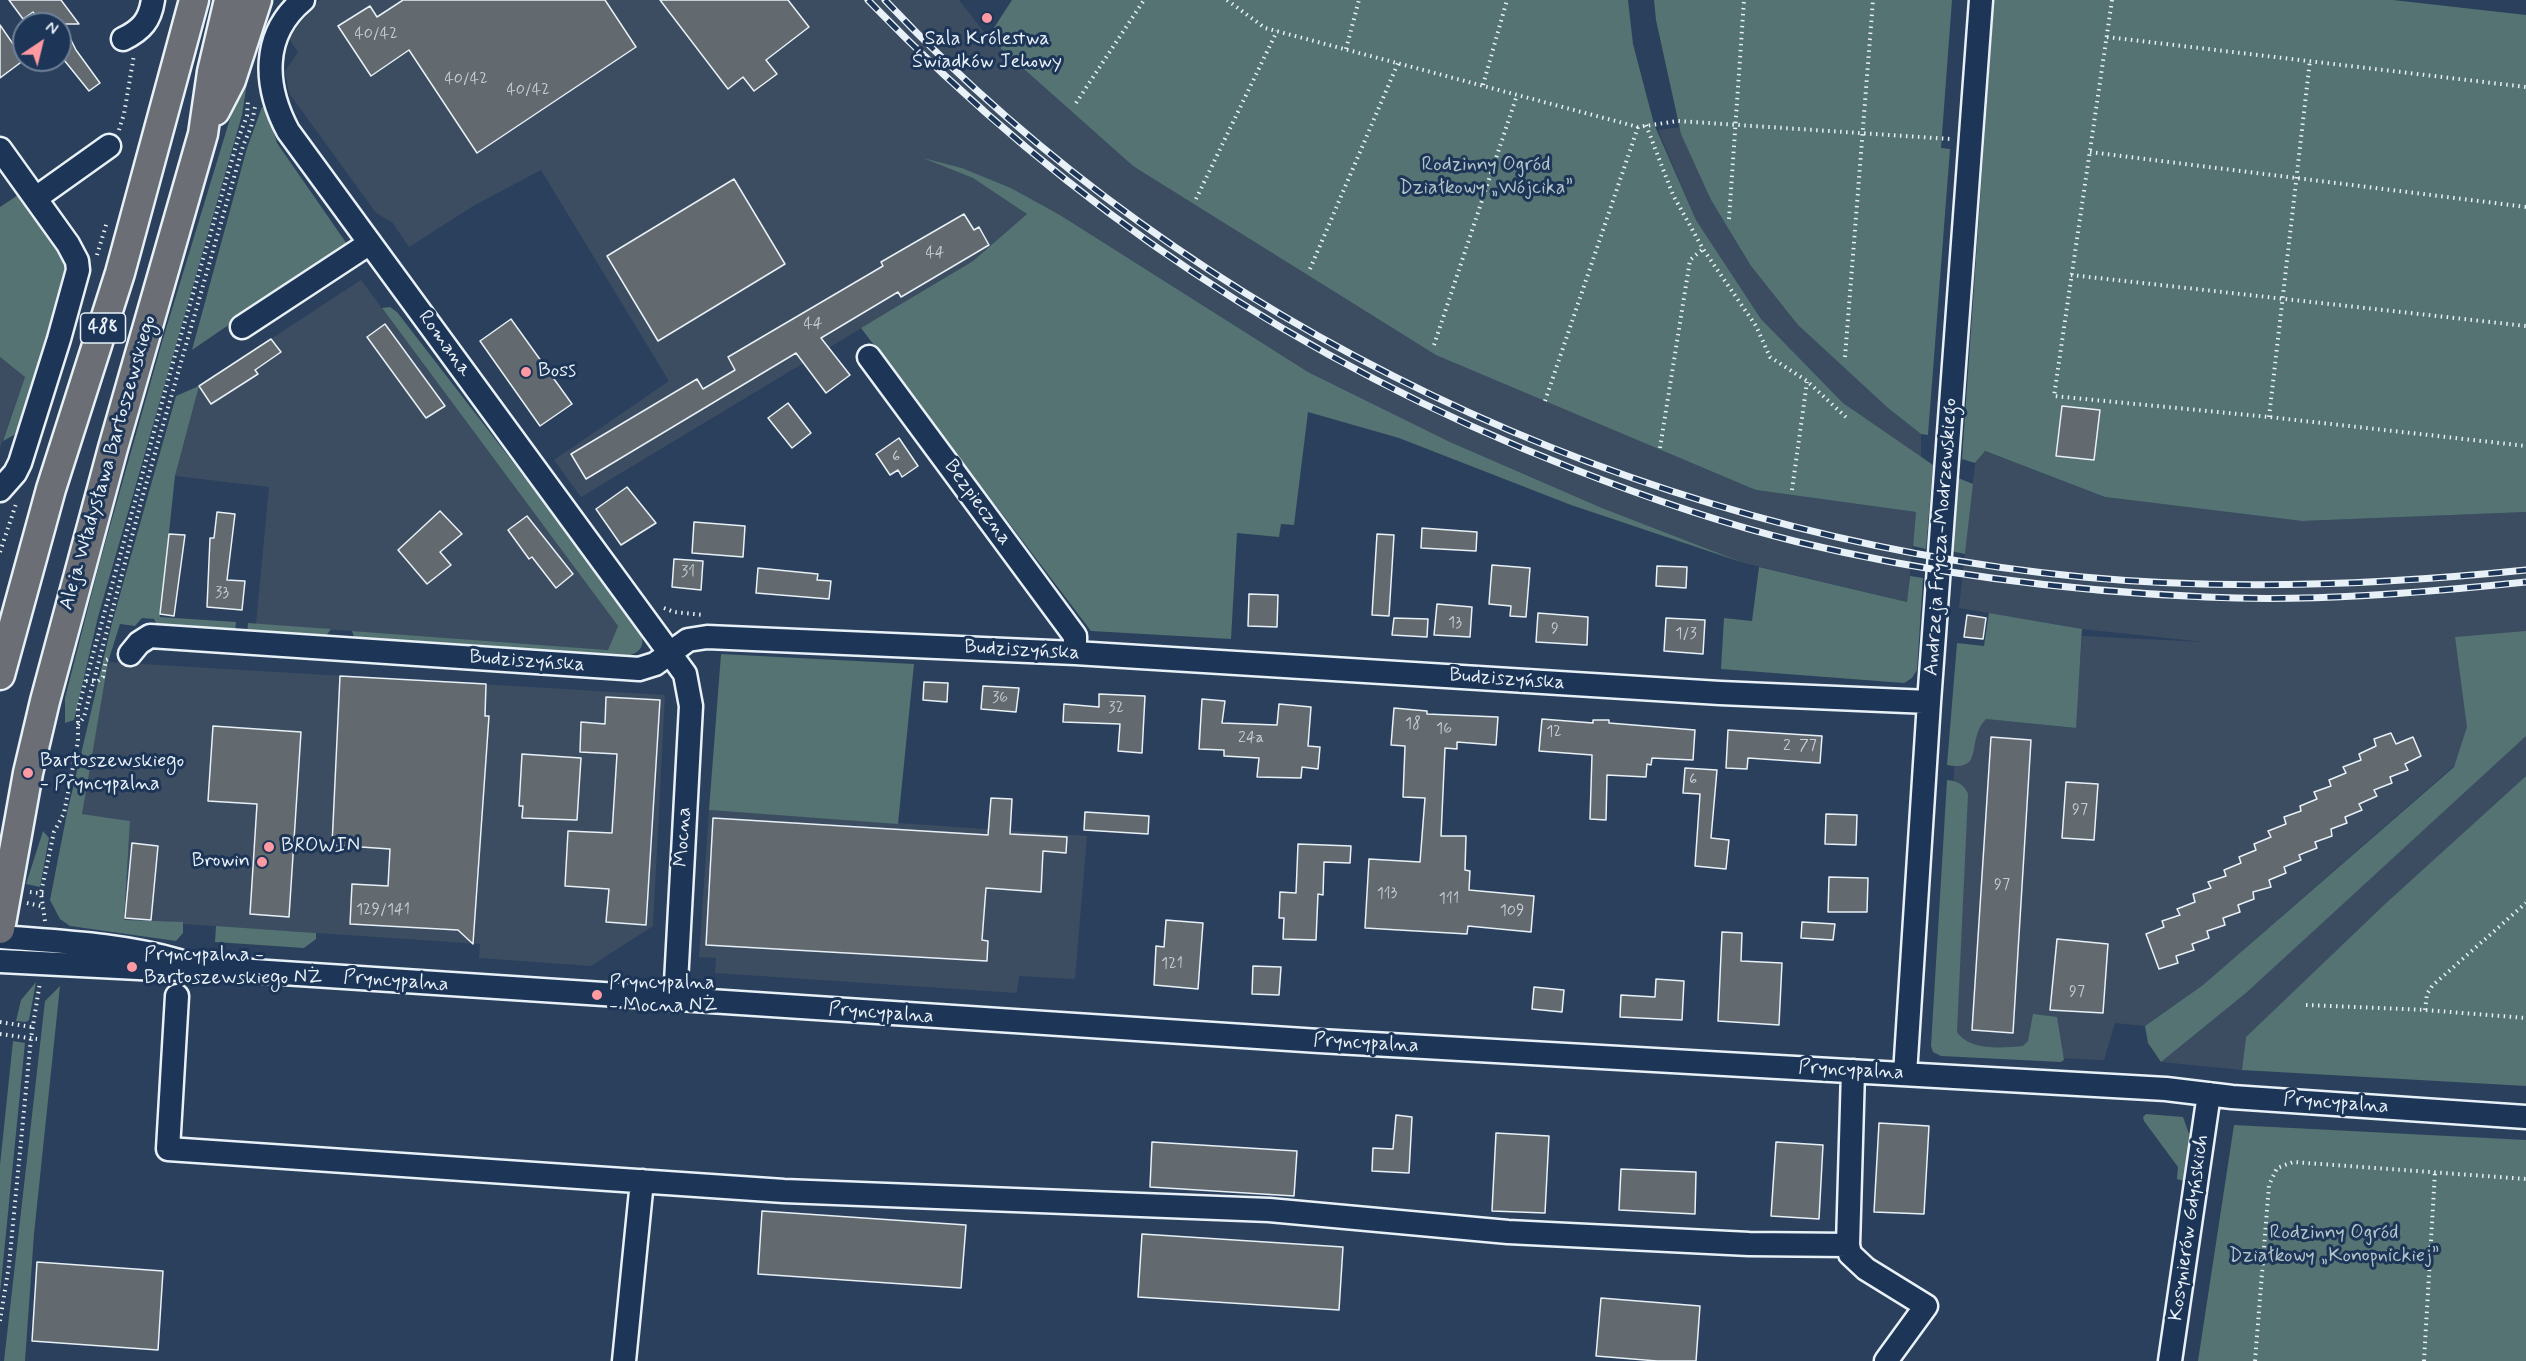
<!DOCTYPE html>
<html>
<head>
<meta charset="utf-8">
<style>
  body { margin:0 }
  #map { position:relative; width:2526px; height:1361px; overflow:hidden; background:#2b405c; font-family:Mynerve,sans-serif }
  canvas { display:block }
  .north { position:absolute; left:12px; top:12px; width:60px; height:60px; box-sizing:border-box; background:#1d3557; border:2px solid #6e8097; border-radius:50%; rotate:35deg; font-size:16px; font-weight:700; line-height:24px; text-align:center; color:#e8f1f8 }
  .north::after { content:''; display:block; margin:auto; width:21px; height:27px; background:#ff9aa2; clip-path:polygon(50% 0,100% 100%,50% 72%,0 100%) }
</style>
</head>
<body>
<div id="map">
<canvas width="2526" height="1361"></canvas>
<div class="north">N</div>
</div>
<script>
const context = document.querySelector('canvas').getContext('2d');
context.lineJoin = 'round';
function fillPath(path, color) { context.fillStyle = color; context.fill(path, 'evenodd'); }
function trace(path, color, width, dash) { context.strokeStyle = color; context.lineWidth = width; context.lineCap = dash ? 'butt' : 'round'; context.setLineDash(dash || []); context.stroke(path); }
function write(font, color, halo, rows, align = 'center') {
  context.font = font + ' Mynerve,sans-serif'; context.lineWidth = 6; context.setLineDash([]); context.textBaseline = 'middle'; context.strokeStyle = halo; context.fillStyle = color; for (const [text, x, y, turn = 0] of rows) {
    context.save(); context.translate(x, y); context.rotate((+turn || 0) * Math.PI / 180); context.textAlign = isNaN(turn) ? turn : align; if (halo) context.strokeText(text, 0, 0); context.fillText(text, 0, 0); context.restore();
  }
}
fillPath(new Path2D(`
  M320 0H959L988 37 1133 166 1756 490 1916 512 1907 602 1744 563 1602 508 1450 442 1308 372 1060 215 1011 188 962 168 930 160 973 178 1027 214 973 261 581 497 554 460 669 381 541 170 475 205 409 247 392 222 376 213 289 93 285 71 298 52 288 37Z
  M1680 127 1711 200 1751 266 1798 325 1888 408 1921 434V458L1843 403 1761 319 1696 220 1658 130Z
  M361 280 618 626 608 650 256 624 269 487 175 476 199 386Z
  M0 357 25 377 0 448Z
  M1984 451 2105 497 2302 521 2526 512V703L2203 985 2145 1026 2115 1023 2104 1060 1943 1053 1934 1046 1958 716 2075 728 2082 636 2204 642 2082 629 1959 608 1975 464Z
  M108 662 665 695 653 926 591 966 479 958 480 944 124 920 130 821 81 814Z
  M2526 735V776L2385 904 2246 1037 2242 1070 2161 1062 2246 993Z
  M709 810 1087 836 1075 979 1019 976 1017 993 715 973 716 958 699 957Z`), '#3c4d62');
fillPath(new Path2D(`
  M1012 0H1628L1633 44 1654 124 1696 220 1761 319 1843 403 1933 465 1926 549 1913 546 1916 512 1756 490 1436 355 1133 166 988 37Z
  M1654 0H1952L1941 148 1950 149 1928 435 1921 434 1888 408 1798 325 1751 266 1711 200 1681 134 1656 20Z
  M1994 0H2393L2526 15V512L2302 521 2105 497 1985 451 1975 463 1962 459Z
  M247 63V83L242 115 98 617 74 720 65 723V698L99 565 162 342Z
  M262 107 267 109 277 143 347 244 192 350 247 148Z
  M923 158 962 168 1011 188 1060 215 1308 372 1450 442 1602 508 1744 563 1571 505 1399 438 1308 412 1294 525 1281 524 1279 537 1237 533 1231 639 1091 631 861 328 973 261 1027 214 973 178Z
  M21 193 60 249 65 266 35 388 14 435 3 441 25 377 0 357V207Z
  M390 307 397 312 638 624C645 643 646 652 623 657L361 641 354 637 352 631 608 650 618 626 382 308Z
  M199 386 175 476 160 617 236 622 235 633 157 625 154 619 142 618 135 626 120 624 108 662 82 814 130 821 124 920 183 922V933L176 941 70 926 60 919 50 900 67 813 112 623 176 396Z
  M1958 478 1973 484 1965 554 1951 551Z
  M1759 567 1907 602 1910 576 1923 578 1917 670 1912 678 1904 683 1721 669 1724 618 1752 621Z
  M1989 613 2082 629 2076 728 1986 719C1965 741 1986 772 1947 765L1957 643 1984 646Z
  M248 623 331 629 326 636 317 637 247 633Z
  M2526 631V736L2246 993 2161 1062 2148 1043 2145 1026 2203 985 2454 767 2467 727 2455 637Z
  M721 654 914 664 898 824 709 810Z
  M2526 776V1086L2242 1070 2246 1037 2385 904Z
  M1947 780C1957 781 1964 784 1968 794L1957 1032C1970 1051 2002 1048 2023 1046L2028 1041 2033 1014 2057 1017 2064 1060 2061 1062 1941 1056 1933 1052 1931 1046Z
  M43 831 49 838 40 887 26 884Z
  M216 926 316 933V939L304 948 215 942Z
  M36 982 29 1020 26 1022 16 1021 21 1000Z
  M60 986 34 1234 25 1361H4L45 1001Z
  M13 1041 25 1043 0 1293V1165Z
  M2146 1114 2183 1117 2189 1134 2187 1182 2177 1179 2178 1167 2144 1121 2143 1117Z
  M2234 1125 2526 1140V1361H2198Z`), '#547372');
const building = new Path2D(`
  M9 0H61L79 24H63L76 50 100 83 89 91 60 55V24H42L33 12 23 19Z
  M403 0H605L636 47 477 153 409 50 371 76 338 26 370 6 377 17Z
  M660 0H788L809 27 766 60 777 74 754 91 743 77 728 89Z
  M0 25 24 60 0 78Z
  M734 179 785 264 658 341 607 256Z
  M964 214 974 230 979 227 989 245 901 297 898 292 821 338 850 375 826 393 796 353 586 479 571 454 697 379 703 389 735 370 728 357 883 266 881 262Z
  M511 319 572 404 540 426 480 341Z
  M385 324 445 406 426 418 367 337Z
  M271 339 281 352 255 370 258 374 211 404 199 386Z
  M788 403 811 433 792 448 768 418Z
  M2062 406 2100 410 2094 460 2056 456Z
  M899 438 918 466 902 477 898 470 890 475 876 454Z
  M627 487 656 523 621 545 596 509Z
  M440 511 462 534 440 552 451 565 427 584 398 550Z
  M217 512 235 514 227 580 245 581 242 610 207 607 210 538H214Z
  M527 516 573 574 556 588 532 557 529 559 508 530Z
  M694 522 745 526 743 557 692 553Z
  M1422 528 1477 532 1476 551 1421 548Z
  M169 534 185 535 174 616 160 614Z
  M1377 534 1394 535 1389 616 1372 615Z
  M674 559 703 561 701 590 672 587Z
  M1492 565 1530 568 1526 617 1510 616 1511 606 1489 604Z
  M1657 566 1687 567 1686 588 1656 586Z
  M758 568 818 574 817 580 831 581 829 599 756 593Z
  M1249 594 1278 595 1277 627 1248 626Z
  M1437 604 1472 607 1470 637 1434 635Z
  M1538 613 1588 617 1587 645 1536 642Z
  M1967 615 1986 618 1983 639 1964 637Z
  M1394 618 1428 619 1427 637 1392 635Z
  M1666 618 1705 620 1703 654 1664 651Z
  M340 676 486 684 485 716H489L473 944 458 930 350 924 352 884 388 886 390 849 332 845Z
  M924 682 948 683 947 702 923 700Z
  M983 686 1019 688 1016 712 981 709Z
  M1099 694 1145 696 1142 753 1118 751 1120 724 1063 722 1064 704 1099 707Z
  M606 697 660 700 646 925 606 922 609 889 565 886 568 831 612 833 617 754 580 752 581 722 605 724Z
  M1202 699 1225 701 1222 723 1277 725 1279 704 1311 707 1308 746 1320 747 1318 769 1302 767 1301 778 1257 777 1259 758 1224 756V750L1199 749Z
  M1394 708 1427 711V714L1498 717 1496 745 1457 742V749L1445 748 1441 836H1466L1465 870 1470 871 1469 890 1534 896 1531 932 1468 926 1467 934 1365 928 1369 859 1420 862 1425 798 1403 797 1405 746 1391 745Z
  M1542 719 1593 723V720H1609V723L1695 730 1693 760 1652 758 1651 765 1647 764 1646 777 1607 775 1606 820 1590 819 1592 755 1539 751Z
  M213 726 301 732 289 917 250 914 257 804 208 801Z
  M1728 730 1822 736 1820 763 1748 758 1747 769 1726 768Z
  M2391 733 2396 744 2413 737 2421 756 2405 764 2408 770 2390 777 2392 783 2374 790 2377 796 2359 804 2362 810 2345 817 2347 823 2331 829 2332 836 2315 842 2317 848 2299 855 2301 860 2284 867 2286 873 2269 880 2271 887 2253 892 2254 899 2238 905 2240 912 2223 918 2225 925 2207 931 2209 938 2192 944 2194 950 2176 956 2178 963 2159 969 2146 934 2164 927 2162 921 2180 915 2177 909 2195 902 2193 894 2211 888 2208 882 2226 876 2224 870 2241 863 2239 857 2256 850 2254 844 2271 837 2268 831 2286 824 2284 817 2301 811 2300 806 2317 799 2314 792 2331 786 2329 780 2346 773 2343 767 2361 760 2359 754 2376 746 2374 739Z
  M1991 737 2031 740 2013 1033 1972 1030Z
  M522 754 581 758 577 820 522 818 523 806H519Z
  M1685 768 1717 770 1711 838 1729 840 1726 869 1695 866 1700 794 1683 793Z
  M2066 782 2098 784 2094 840 2062 838Z
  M991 798 1012 799 1010 834 1067 837 1066 853 1043 851 1041 892 986 888 982 940 988 941 987 961 706 945 713 818 988 835Z
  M1085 812 1149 816 1148 834 1084 830Z
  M1826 814 1857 815 1856 845 1825 844Z
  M132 843 158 846 151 920 125 918Z
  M1298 844 1351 846 1350 863 1324 862 1323 895 1318 894 1316 940 1283 939 1284 918H1279L1280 892 1296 893Z
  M1829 877 1868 878 1867 912H1828Z
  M1166 920 1203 923 1198 989 1154 985 1156 946 1164 947Z
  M1802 922 1835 924 1833 940 1801 938Z
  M1722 932 1742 933 1741 961 1782 963 1779 1025 1718 1021Z
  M2057 939 2108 944 2103 1013 2050 1010Z
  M1253 966 1281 967 1279 995 1252 994Z
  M1656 979 1684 981 1682 1020 1620 1017 1621 995 1655 997Z
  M1534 987 1564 990 1562 1012 1532 1009Z
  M1396 1115 1412 1117 1409 1173 1372 1171 1373 1148 1393 1149Z
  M1879 1123 1929 1126 1924 1214 1874 1212Z
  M1496 1133 1549 1136 1545 1213 1492 1211Z
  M1152 1142 1297 1151 1294 1196 1150 1187Z
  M1776 1142 1823 1145 1819 1219 1771 1216Z
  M1621 1169 1696 1172 1695 1214 1619 1210Z
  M762 1211 966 1225 961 1288 758 1274Z
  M1142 1234 1343 1247 1339 1310 1138 1297Z
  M37 1262 163 1271 158 1350 32 1341Z
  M1601 1298 1700 1306 1696 1361H1657L1596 1356Z`);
fillPath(building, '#636a6f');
trace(building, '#e8f1f8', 1.5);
const minor = new Path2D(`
  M303 0C261 35 264 86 288 131L685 674 691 706 675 1001
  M123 39C142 30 150 20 153 0
  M0 149 68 244 77 261 78 270 59 339 20 463 15 473 0 490
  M36 198 109 146
  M242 327 370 243
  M869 357 1075 636V653
  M130 654 139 643 150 636 639 669 655 664 688 640 707 637 1075 653 1720 693 1929 702
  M0 937C60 942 120 944 179 961
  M0 961 158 969 207 968 1319 1041 2166 1089 2232 1097 2526 1117
  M177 996 168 1149 784 1191 1269 1210 1508 1232 1749 1244 1848 1245 1853 1071
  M1905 1074 1929 702 1981 0
  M1848 1245 1850 1254 1866 1269 1926 1306 1886 1361
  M624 1361 642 1181
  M2170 1361 2209 1094`);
const major = new Path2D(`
  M215 111 231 80 257 0
  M0 675 51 489 120 273 194 0
  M0 929 28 773 45 701 113 448 203 134 212 72 229 0`);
trace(minor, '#e8f1f8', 27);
trace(major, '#e8f1f8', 33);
trace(new Path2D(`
  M1227 0 1265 28 1638 127 1678 121 1950 139
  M2112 0 2054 396 2269 417 2526 446
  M2107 37 2526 87
  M1346 49 1359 0
  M1483 85 1507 0
  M1076 103 1144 0
  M1646 125 1673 195 1703 249 1756 326 1770 357 1807 381 1849 420
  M119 130 124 114 134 55
  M2090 152 2526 207
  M1196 199 1277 31
  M1729 219 1744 0
  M97 255 107 222
  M1310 269 1398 63
  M2071 275 2526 326
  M1434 345 1517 95
  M1845 357 1873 0
  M1545 401 1638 127
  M2269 417 2310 60
  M1660 448 1690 260 1703 249
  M1792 490 1807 382
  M0 552 16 504
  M664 608 674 612 704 615
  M86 681H98L103 677 106 660 111 658
  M78 725 84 717 143 495 243 146 251 127 255 107
  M30 892 47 894
  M27 903 41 906
  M45 921 41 893 54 832 64 813 78 741V709L172 366 238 139 247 116 248 100
  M2306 1005 2425 1010 2526 1018
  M2425 1010 2427 994 2432 986 2526 903
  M0 1022 32 1027
  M0 1034 37 1039
  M0 1321 9 1265 31 1038 40 982
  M2255 1361 2269 1185 2277 1168 2293 1162 2526 1179
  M2424 1361 2435 1172`), '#e8f1f8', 4, [1.5, 4.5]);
trace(minor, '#1d3557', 22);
trace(major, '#6b6f75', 28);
const rail = new Path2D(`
  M868 0C1070 209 1300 362 1571 468 1645 497 1720 523 1798 542 1931 574 2068 591 2206 597 2312 602 2420 593 2526 582
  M885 0C1193 327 1637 535 2083 577 2231 591 2379 585 2526 570`);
trace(rail, '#e8f1f8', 7);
trace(rail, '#1d3557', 4.5, [14]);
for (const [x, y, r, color] of [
  [987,18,6,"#ff9aa2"],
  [526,372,6,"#ff9aa2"],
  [28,773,6,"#ff9aa2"],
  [269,847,6,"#ff9aa2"],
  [262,862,6,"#ff9aa2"],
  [132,967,6,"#ff9aa2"],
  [597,995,6,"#ff9aa2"]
]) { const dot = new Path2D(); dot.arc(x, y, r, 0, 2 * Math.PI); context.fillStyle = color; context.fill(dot); trace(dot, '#1d3557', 2); }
write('16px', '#c7cfd6', null, [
  ["40/42",376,35],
  ["40/42",466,80],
  ["40/42",528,91],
  ["44",935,254],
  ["44",813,325],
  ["6",896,458],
  ["31",688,573],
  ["33",222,594],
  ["13",1455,624],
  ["9",1555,630],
  ["1/3",1686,635],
  ["36",1000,699],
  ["32",1116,709],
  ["18",1413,725],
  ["16",1444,730],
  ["12",1554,733],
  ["24a",1251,739],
  ["2",1787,747],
  ["77",1808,747],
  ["6",1693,781],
  ["97",2080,811],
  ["97",2002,886],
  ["113",1387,895],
  ["111",1449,900],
  ["129/141",383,911],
  ["109",1512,912],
  ["121",1172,965],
  ["97",2077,993]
]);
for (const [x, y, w] of [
  [103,328,45]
]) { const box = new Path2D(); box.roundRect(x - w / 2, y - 15, w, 30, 4.5); context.fillStyle = '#1d3557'; context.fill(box); trace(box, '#e8f1f8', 1.5); }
write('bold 18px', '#e8f1f8', null, [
  ["488",103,328]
]);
write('20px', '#e8f1f8', '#1d3557', [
  ["Sala Królestwa",987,40,"center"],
  ["Świadków Jehowy",987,63,"center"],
  ["Boss",538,372],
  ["Bartoszewskiego",40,762],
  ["- Pryncypalna",40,785],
  ["BROWIN",281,847],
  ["Browin",250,862,"right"],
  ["Pryncypalna -",144,956],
  ["Bartoszewskiego NŻ",144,979],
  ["Pryncypalna",609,984],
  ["- Mocna NŻ",609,1007]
], 'left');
write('20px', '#b4c5c9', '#1d3557', [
  ["Rodzinny Ogród",1486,166],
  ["Działkowy „Wójcika”",1486,189],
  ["Rodzinny Ogród",2334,1234],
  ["Działkowy „Konopnickiej”",2334,1257]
]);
write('20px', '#e8f1f8', '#1d3557', [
  ["Romana",444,344,54],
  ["Aleja Władysława Bartoszewskiego",109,463,-74],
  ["Bezpieczna",977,503,54],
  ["Andrzeja Frycza-Modrzewskiego",1942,537,-86],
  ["Budziszyńska",1022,651,3],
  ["Budziszyńska",527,662,4],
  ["Budziszyńska",1507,680,4],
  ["Mocna",684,837,-87],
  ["Pryncypalna",396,982,4],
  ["Pryncypalna",881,1014,4],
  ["Pryncypalna",1366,1044,3],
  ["Pryncypalna",1851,1071,3],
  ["Pryncypalna",2336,1104,4],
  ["Kosynierów Gdyńskich",2190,1228,-82]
]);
</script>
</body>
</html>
